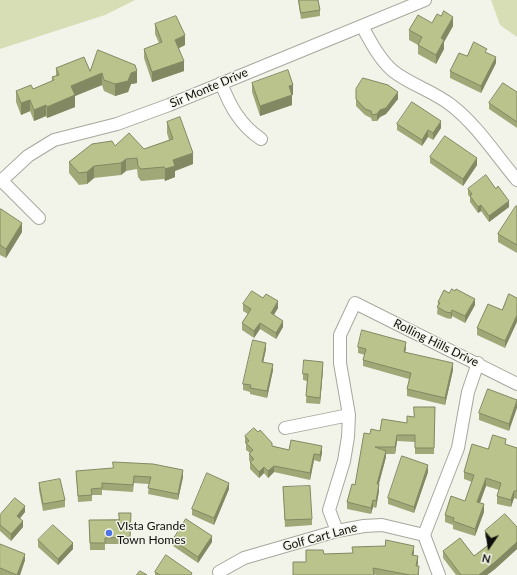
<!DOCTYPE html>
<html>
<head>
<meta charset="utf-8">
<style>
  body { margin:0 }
  #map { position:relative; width:517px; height:575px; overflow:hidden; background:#f2f4ea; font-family:Lato,sans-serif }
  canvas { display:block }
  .north { position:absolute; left:469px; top:527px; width:40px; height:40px; -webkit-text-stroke:3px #f2f4ea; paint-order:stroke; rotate:193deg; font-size:11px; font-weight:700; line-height:16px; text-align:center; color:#0f0f0c }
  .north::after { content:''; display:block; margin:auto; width:14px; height:18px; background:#0f0f0c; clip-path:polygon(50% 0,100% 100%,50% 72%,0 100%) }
</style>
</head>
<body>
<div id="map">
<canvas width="517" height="575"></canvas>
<div class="north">N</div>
</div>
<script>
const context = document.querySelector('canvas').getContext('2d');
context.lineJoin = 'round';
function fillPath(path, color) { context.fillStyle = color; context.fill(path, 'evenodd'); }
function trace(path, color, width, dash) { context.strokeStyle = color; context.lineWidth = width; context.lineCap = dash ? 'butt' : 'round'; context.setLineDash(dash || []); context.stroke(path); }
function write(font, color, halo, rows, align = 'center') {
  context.font = font + ' Lato,sans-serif'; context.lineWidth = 3; context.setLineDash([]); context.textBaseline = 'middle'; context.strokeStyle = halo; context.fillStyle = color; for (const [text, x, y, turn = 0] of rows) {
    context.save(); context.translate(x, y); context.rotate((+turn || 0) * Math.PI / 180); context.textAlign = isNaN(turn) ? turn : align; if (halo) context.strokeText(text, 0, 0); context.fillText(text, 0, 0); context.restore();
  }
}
fillPath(new Path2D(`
  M0 0H135L105 15 0 49Z
  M491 0H517V37L500 25Z`), '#d7deb6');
const street = new Path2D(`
  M362 26C371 42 379 59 393 71 411 85 433 91 451 105 478 126 495 154 517 180
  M221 83C230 106 240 125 261 139
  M1 180 39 218
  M0 182 28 156 54 140 117 124 169 105 425 0
  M285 428 349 415
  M337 531 329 510 344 461 348 437 349 415 340 363V335L355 303 517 384
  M219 572 244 558 337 531 364 526 382 525 424 535
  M439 575 424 535 458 448 468 392 478 363`);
trace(street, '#a6a89e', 14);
trace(street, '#fff', 12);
fillPath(new Path2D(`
  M298 0H318L320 10V16L301 19Z
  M155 24 185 45 179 48 184 71 152 82 144 58V49L159 43 155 34Z
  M453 26 444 42V49L436 64 418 54V45L409 40V30Z
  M487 53 496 63 481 93 450 78V71Z
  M56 68 90 71 137 83 131 84 128 92 115 96 104 91 102 85 75 96V107L47 118 46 116 34 121 30 111 21 115 16 102V91L33 89 52 81V77L56 76Z
  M252 83 293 95H292V105L260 116 252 92Z
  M356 89 398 99 386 114 380 117 377 121H372L371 118 365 115 356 106Z
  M517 92V128L489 109V103Z
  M167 122 193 164 175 171V177L165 181 164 179 141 181 138 177 137 169 126 171 121 175 94 178 87 184 79 185 69 173V162L115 146 144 149 169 140 167 133Z
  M397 124 441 128 433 140 428 137 422 146 397 130Z
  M430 157 477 165 463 186 430 163Z
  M468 189H496L509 207 489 222 481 211 478 213 470 202V197L468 195Z
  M517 206V253L498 242V234Z
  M0 211 22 232 6 258 0 255Z
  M509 294 505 348 477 335V328L502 310Z
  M263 298 278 308 274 315 283 327 276 339 260 329 254 338 242 330V323L248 314 243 311V304Z
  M438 302 475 305 465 323 452 316 451 319 446 318 437 314Z
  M358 347 406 348 405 352 453 370 445 405 407 396V389L409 379 363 366V360L365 355 358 353Z
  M266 349 263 362 273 370 267 398 250 394V392L243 390V384Z
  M323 369 320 404 306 403 307 381 303 380V374Z
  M517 400 509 431 479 420V413Z
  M435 407 434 454H415V442L397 441 395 454H386V457L379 484V491L376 508 373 507 371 514 347 509V502L355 485 370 434 407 423 414 417Z
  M245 436 272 446 289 450 322 453 320 462 314 460 310 480 274 472 268 478 264 473 259 478 250 469V462L249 460V454L250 453 246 450V444L245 443Z
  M506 445 517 448V499L514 498 511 507 497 504V496L499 490 486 486 480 503 484 512 475 536 453 529V525L445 522V515L465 501 472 482 464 479V472L488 449Z
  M76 471 183 477 178 500 148 494 149 484 134 483 133 492 102 490V495H92V501L78 502Z
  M428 472 414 513 388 504V498Z
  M39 483 65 500V507L43 511 39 490Z
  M283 487 312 519V525L285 527Z
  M229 489 214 525 192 515V509Z
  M25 512 20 518 23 527 11 541 0 531V515Z
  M131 519 130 544H105V550H90L89 520Z
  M517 527V549L495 569 487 575H456L443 558V551L474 556 490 543 485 537V531Z
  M38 540 73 549 58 565 38 547Z
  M173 540 212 542 198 563 173 546Z
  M0 544 25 560 20 575H0Z
  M414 552 413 556 418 563 417 566 419 573V575H377L306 562 324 554Z
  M155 572 192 575H155Z`), '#a0a878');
fillPath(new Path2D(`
  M453 17V26L444 42V49L436 64V55L441 38Z
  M185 35V45L175 50V40Z
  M496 57V63L481 93V86Z
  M184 61V71L152 82V72Z
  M137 71V83L131 84 128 92 115 96V84L131 73Z
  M102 73V85L75 96V107L47 118V107L71 86Z
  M293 85V95L289 96V86Z
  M398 92V99L386 114 380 117 377 121V114L380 110Z
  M292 95V105L260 116V106Z
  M30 100V111L21 115V103Z
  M46 105V116L34 121V110Z
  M441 121V128L433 140V133Z
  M428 130V137L422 146V140Z
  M193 153V164L175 171V177L165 181V169L173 160Z
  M477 158V165L463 186V179Z
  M126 159V171L121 175V163Z
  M94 166V178L87 184V172Z
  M509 201V207L489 222V216Z
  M481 205V211L478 213V207Z
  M22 223V232L6 258V249Z
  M475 299V305L465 323V316Z
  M278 301V308L271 319V313Z
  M452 310V316L451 319V313Z
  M517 315V322L505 348V341Z
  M283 321V327L276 339V333Z
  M260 323V329L254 338V331Z
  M406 342V348L404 358V352Z
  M266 343V349L262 368V362Z
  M323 362V369L320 404V398Z
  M453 363V370L445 405V398Z
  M273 364V370L267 398V391Z
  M517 401V408L509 431V424Z
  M397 435V441L395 454V447Z
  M322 446V453L320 462V455Z
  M386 451V457L377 490V484Z
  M314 454V460L310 480V473Z
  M428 465V472L414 513V507Z
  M274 466V472L268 478V471Z
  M264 467V473L259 478V472Z
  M183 470V477L178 500V494Z
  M486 478V486L477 510V502Z
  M229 483V489L214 525V518Z
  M379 484V491L376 508V501Z
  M514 491V498L511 507V500Z
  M373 500V507L371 514V508Z
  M484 504V512L475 536V529Z
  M25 506V512L17 522V516Z
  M23 521V527L11 541V534Z
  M212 536V542L198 563V557Z
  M517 542V549L495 569 487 575H479Z
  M73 543V549L58 565V559Z
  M414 546V552L412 562V555Z
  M25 554V560L20 575H17Z
  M418 556V563L416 572V566Z`), '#828862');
const building = new Path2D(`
  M299 0H318L320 10 301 13Z
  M444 11 453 17 441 38 444 40 436 55 418 45 422 37 409 30 418 15 432 23 437 14 441 16Z
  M176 16 185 35 175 40 184 61 152 72 144 49 162 42 155 24Z
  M474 42 487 49 485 52 496 57 481 86 450 71 459 53 467 56Z
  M98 50 135 65 137 71 131 73 128 81 115 84 104 80 102 73 71 86 75 95 47 107 46 105 34 110 30 100 21 103 16 91 31 85 33 89 54 80 52 77 59 75 56 68 84 57 90 71Z
  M288 70 293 85 289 86 292 95 260 106 252 83Z
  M363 78 388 85 398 92 386 108 380 110 377 114 372 115 371 111 365 109 356 99V89Z
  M503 83 517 92V122L489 103Z
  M412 102 441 121 433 133 428 130 422 140 397 124Z
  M180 117 193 153 173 160 175 166 165 169 164 167 141 169 138 166 137 158 126 159 121 163 94 166 87 172 79 173 69 162 92 144 112 141 115 146 129 133 144 149 173 139 167 122Z
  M445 136 477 158 463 179 430 157Z
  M486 175 496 189 498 186 509 201 489 216 481 205 478 207 470 196 472 194 468 189Z
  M516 206H517V245L498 234Z
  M1 209 22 223 6 249 0 245V211Z
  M452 289 455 291 456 289 475 299 465 316 452 310 451 313 446 312 437 307 440 303 438 302 444 290 449 293Z
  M252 291 263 298 266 294 278 301 271 313 283 321 276 333 260 323 254 331 242 323 251 309 243 304Z
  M509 294 517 298V315L505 341 477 328 488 304 502 310Z
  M362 330 406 342 404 352 453 363 445 398 407 389 411 373 363 360 366 349 358 347Z
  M253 340 266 343 262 362 273 364 267 391 250 388 251 385 243 384Z
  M304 360 323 362 320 398 306 396 308 374H303Z
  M488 389 517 400 509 424 479 413Z
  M414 407H435L434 448H415V435H397L395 447H375L386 451 377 484H379L376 501 373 500 371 508 347 502 352 484 355 485 364 433 370 434 371 429 380 431 382 419 407 423V416L414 417Z
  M254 428 258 432 260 430 272 443V446L289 450 291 440 322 446 320 455 314 454 310 473 274 466 268 471 264 467 259 472 250 462 254 459 249 454 253 450 246 443 249 441 245 436Z
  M493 435 506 439 505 444 517 448V491H514L511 500 497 496 501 483 486 478 477 502 484 504 475 529 453 521 454 518 445 515 451 496 465 501 474 475 464 472 472 444 488 449Z
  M402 456 428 465 414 507 388 498Z
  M113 462 153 464 183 470 178 494 148 488 151 477 134 476 133 485 102 483V488L91 489 92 495 78 496 76 471 113 468Z
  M207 473 229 483 214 518 192 509Z
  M60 479 65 500 43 504 39 483Z
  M310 486 312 519 285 520 283 487Z
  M15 498 25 506 17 516 23 521 11 534 0 525V515Z
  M119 513H131L130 537 105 538V543H90L89 520H119Z
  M505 514 517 527V542L495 562 479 575H461L443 551 460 538 474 556 494 541 485 531Z
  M186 519 212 536 198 557 173 540Z
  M53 525 73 543 58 559 38 540Z
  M386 540 414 546 412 555 418 556 416 566H419L418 575H410L373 568 374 575H293V562H306V550H323L324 554 353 553 352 547 385 546Z
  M0 544 25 554 17 575 0 568Z
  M166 555 192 573 191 575H160L155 572Z
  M140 571 147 575H137Z`);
fillPath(building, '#bac38c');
trace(building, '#828862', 1);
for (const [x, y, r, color] of [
  [109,533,4,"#4e75e8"]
]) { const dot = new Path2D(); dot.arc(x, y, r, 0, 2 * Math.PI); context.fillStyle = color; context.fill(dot); trace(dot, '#f2f4ea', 1.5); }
write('12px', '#0f0f0c', '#f2f4ea', [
  ["Sir Monte Drive",209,88,-23],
  ["Rolling Hills Drive",436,343,26],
  ["Golf Cart Lane",320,537,-15]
]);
write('12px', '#0f0f0c', '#f2f4ea', [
  ["VIsta Grande",117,526],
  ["Town Homes",117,540]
], 'left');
</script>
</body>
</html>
